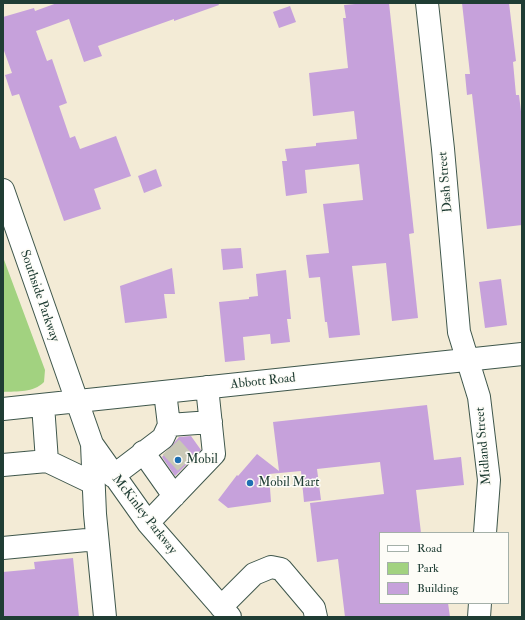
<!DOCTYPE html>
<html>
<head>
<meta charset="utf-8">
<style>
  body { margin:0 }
  #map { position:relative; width:525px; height:620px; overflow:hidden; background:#f3ebd6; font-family:"IM FELL Double Pica",serif }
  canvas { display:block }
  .frame { position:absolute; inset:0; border:4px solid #1f3d34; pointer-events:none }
  .legend { position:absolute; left:379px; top:532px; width:130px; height:72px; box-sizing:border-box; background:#fdfcf7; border:1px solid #a4b0a9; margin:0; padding:5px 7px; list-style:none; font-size:12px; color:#1f3d34 }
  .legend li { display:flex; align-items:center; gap:8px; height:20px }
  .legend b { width:20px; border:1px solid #a4b0a9 }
</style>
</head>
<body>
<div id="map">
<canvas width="525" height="620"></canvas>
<div class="frame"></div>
<ul class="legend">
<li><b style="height:5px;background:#fff"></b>Road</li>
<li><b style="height:11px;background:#a2d280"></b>Park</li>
<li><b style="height:11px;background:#c6a1db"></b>Building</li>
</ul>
</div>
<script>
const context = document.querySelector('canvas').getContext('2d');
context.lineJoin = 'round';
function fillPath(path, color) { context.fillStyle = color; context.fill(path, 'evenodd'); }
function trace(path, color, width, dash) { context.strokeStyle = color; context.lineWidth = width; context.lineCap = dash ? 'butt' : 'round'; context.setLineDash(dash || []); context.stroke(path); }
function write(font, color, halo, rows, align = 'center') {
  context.font = font + ' "IM FELL Double Pica",serif'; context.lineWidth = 3; context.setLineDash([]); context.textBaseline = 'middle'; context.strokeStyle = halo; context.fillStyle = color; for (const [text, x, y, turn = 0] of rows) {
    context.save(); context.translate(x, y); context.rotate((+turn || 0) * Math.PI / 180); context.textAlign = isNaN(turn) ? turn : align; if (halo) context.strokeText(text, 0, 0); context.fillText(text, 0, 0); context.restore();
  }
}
fillPath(new Path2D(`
  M3 257 45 370 44 382C33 393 18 391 3 392Z`), '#a2d280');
fillPath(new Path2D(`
  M57 3H218L219 5 174 21V19L98 46 102 56 84 62 69 19 36 31 47 61 52 59 67 103 59 106 70 138 75 136 80 149 116 136 131 176 94 189 101 209 64 221 19 94 12 96 5 75 12 73 3 48V17L34 8 35 11Z
  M366 3H389L414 233 409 234 418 318 392 321 386 263 352 266 360 335 329 338 327 322H325L320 277 309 278 306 255 329 253 323 204 363 200 359 164 305 170 307 193 286 196 282 161H287L285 149 316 146V143L357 139 354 111 313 116 309 73 348 68 343 18H346L344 5Z
  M462 3H509L516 61 513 62 516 95H519L522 120V225L487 229 472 94 467 95 465 74H470Z
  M290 6 296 22 279 28 273 12Z
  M156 169 162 186 144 193 138 176Z
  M241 248 243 268 223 270 221 249Z
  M172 268 175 294H164L167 318 125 323 120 286Z
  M286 270 291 319H287L290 342 271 344 270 334 243 337 245 360 225 362 219 302 249 299V297L258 296 256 274Z
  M501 279 507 325 485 328 479 282Z
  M427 405 434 460 461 457 464 485 416 490 421 533H380V603H448L450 617H345L338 559 317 562 310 503 384 494 380 462 317 469 321 500 304 502 301 471 269 474 271 502 228 508 218 500 237 475 238 476 257 454 279 471 273 422Z
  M191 436 201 450 175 476 162 457 179 437Z
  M73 558 79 617H3V572L35 569 34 562Z`), '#c6a1db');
trace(new Path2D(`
  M171 447 191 469`), '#c9c8b6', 22, [22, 11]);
const minor = new Path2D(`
  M427 3 443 149 459 332 479 397 489 480 485 533
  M3 190 92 444 148 523 230 617
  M165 392 169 425 211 422
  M3 409 522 354
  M92 444 95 514 105 617
  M143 452 174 496
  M47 461 93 483
  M3 465 47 461 43 405
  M113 476 163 438 169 425
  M148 523 214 454 207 387
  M3 548 97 539
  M221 607 254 574 271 567 281 569 314 608 316 617
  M479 617 480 603`);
trace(minor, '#3f574c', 24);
trace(minor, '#fff', 22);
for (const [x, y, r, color] of [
  [178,460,4,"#1f6fb2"],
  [250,483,4,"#1f6fb2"]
]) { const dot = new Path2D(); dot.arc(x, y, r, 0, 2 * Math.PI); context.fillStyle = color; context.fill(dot); trace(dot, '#fdfcf7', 1.5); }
write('13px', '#1f3d34', '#fdfcf7', [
  ["Dash Street",446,182,-95],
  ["Southside Parkway",39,296,71],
  ["Abbott Road",263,382,-6],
  ["Midland Street",484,446,-95],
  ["McKinley Parkway",144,515,52]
]);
write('13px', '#1f3d34', '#fdfcf7', [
  ["Mobil",186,460],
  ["Mobil Mart",258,483]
], 'left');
</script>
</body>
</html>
